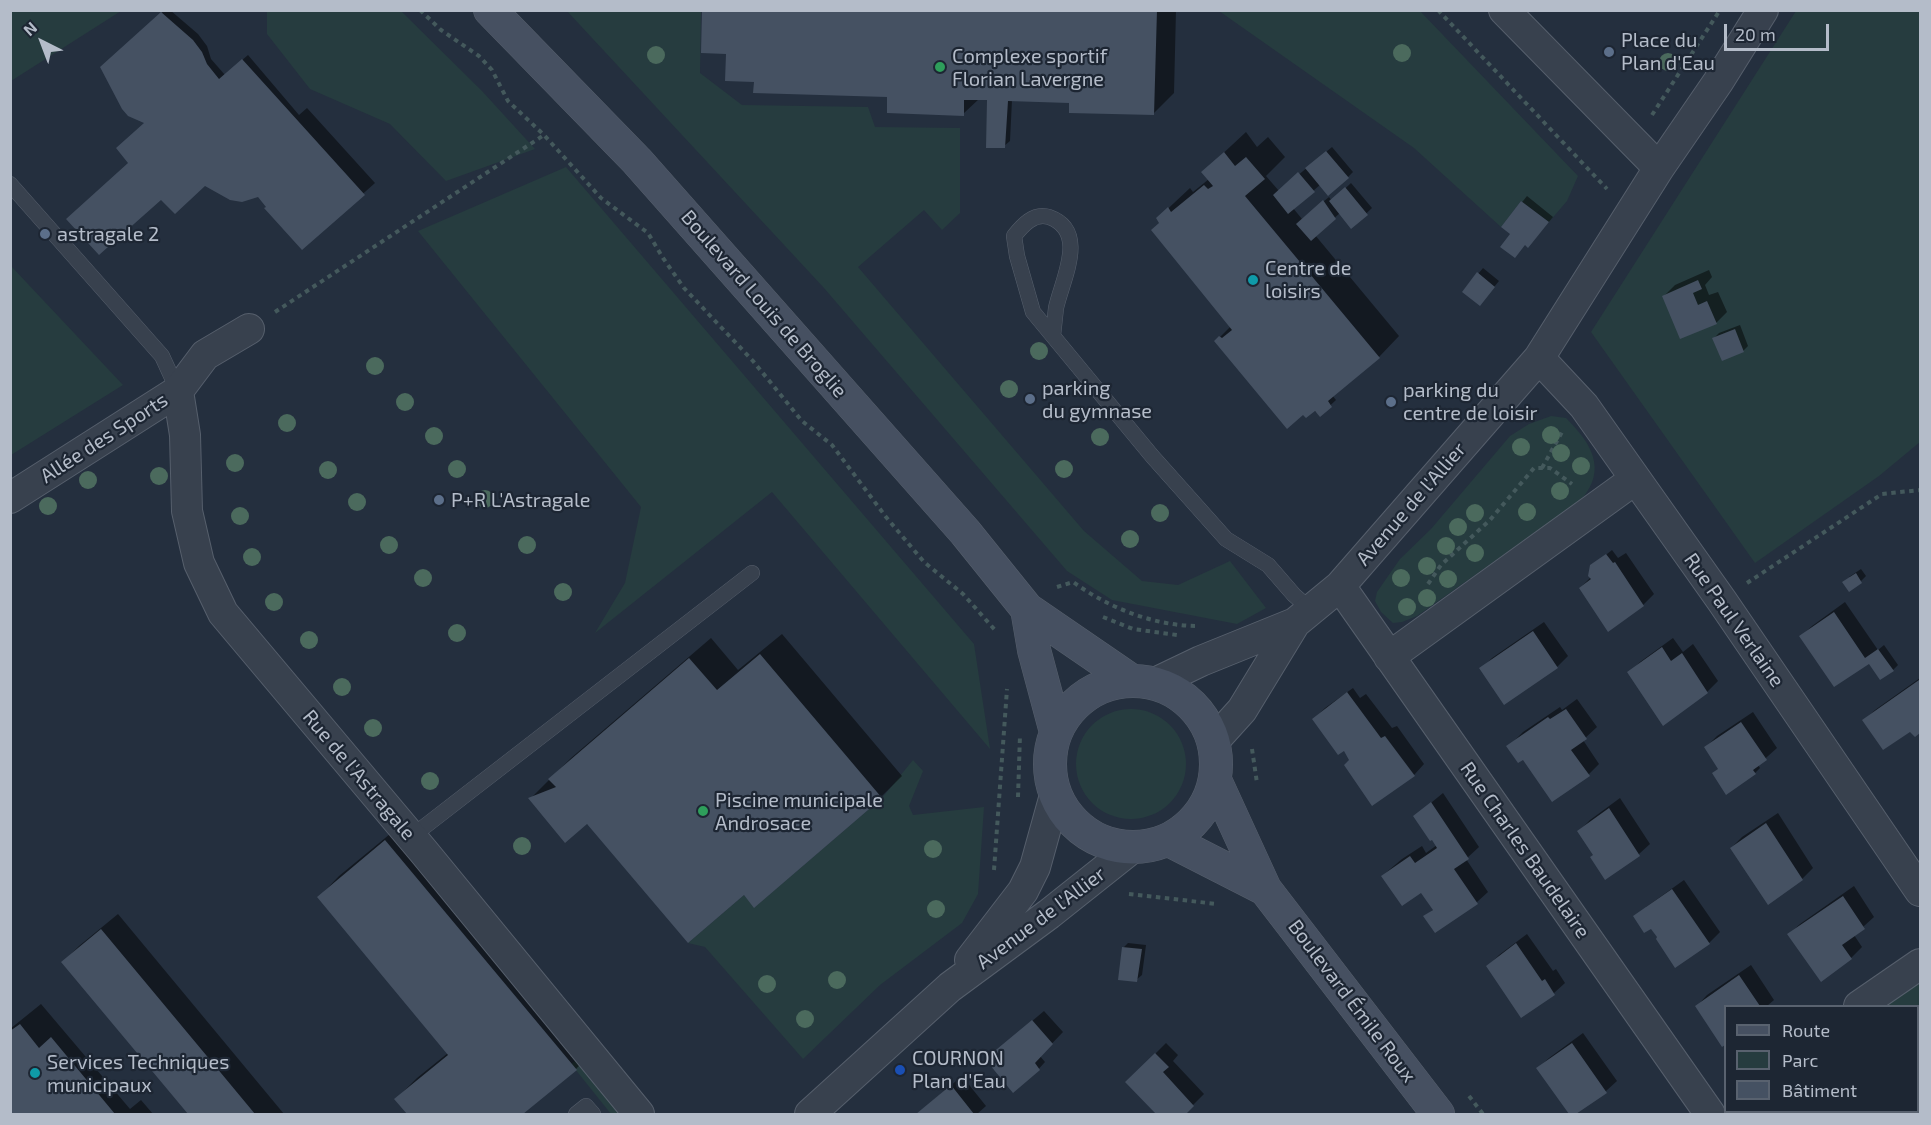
<!DOCTYPE html>
<html>
<head>
<meta charset="utf-8">
<style>
  body { margin:0 }
  #map { position:relative; width:1931px; height:1125px; overflow:hidden; background:#242f3e; font-family:"Exo 2",sans-serif }
  canvas { display:block }
  .frame { position:absolute; inset:0; border:12px solid #b4bcc9; pointer-events:none }
  .legend { position:absolute; left:1724px; top:1005px; width:195px; height:108px; box-sizing:border-box; background:#1d2633; border:2px solid #59626f; margin:0; padding:8px 10px; list-style:none; font-size:18px; color:#b4bcc9 }
  .legend li { display:flex; align-items:center; gap:12px; height:30px }
  .legend b { width:30px; border:2px solid #59626f }
  .north { position:absolute; left:12px; top:12px; width:60px; height:60px; -webkit-text-stroke:4px #1d2633; paint-order:stroke; rotate:318deg; font-size:16px; font-weight:700; line-height:24px; text-align:center; color:#b4bcc9 }
  .north::after { content:''; display:block; margin:auto; width:21px; height:27px; background:#b4bcc9; clip-path:polygon(50% 0,100% 100%,50% 72%,0 100%) }
  .scale { position:absolute; left:1724px; top:24px; width:105px; height:27px; box-sizing:border-box; border:3px solid #b4bcc9; border-top:0; padding-left:8px; font-size:18px; line-height:21px; white-space:nowrap; color:#b4bcc9; -webkit-text-stroke:4px #1d2633; paint-order:stroke }
</style>
</head>
<body>
<div id="map">
<canvas width="1931" height="1125"></canvas>
<div class="frame"></div>
<ul class="legend">
<li><b style="height:8px;background:#465061"></b>Route</li>
<li><b style="height:16px;background:#263c3f"></b>Parc</li>
<li><b style="height:16px;background:#455162"></b>Bâtiment</li>
</ul>
<div class="north">N</div>
<div class="scale">20 m</div>
</div>
<script>
const context = document.querySelector('canvas').getContext('2d');
context.lineJoin = 'round';
function fillPath(path, color) { context.fillStyle = color; context.fill(path, 'evenodd'); }
function trace(path, color, width, dash) { context.strokeStyle = color; context.lineWidth = width; context.lineCap = dash ? 'butt' : 'round'; context.setLineDash(dash || []); context.stroke(path); }
function write(font, color, halo, rows, align = 'center') {
  context.font = font + ' "Exo 2",sans-serif'; context.lineWidth = 4.5; context.setLineDash([]); context.textBaseline = 'middle'; context.strokeStyle = halo; context.fillStyle = color; for (const [text, x, y, turn = 0] of rows) {
    context.save(); context.translate(x, y); context.rotate((+turn || 0) * Math.PI / 180); context.textAlign = isNaN(turn) ? turn : align; if (halo) context.strokeText(text, 0, 0); context.fillText(text, 0, 0); context.restore();
  }
}
fillPath(new Path2D(`
  M11 10H121V11L11 81Z
  M267 11H401L482 91 535 149 446 181 390 124 310 89 267 34Z
  M567 11H701L700 73 742 105 868 107 875 127 960 128V213L942 230 924 210 858 267 1084 531 1142 581 1178 585 1230 561 1266 608 1237 624 1112 600 1067 571 824 288Z
  M1219 11H1420L1578 176 1567 201 1549 222 1521 201 1501 227 1414 148Z
  M1796 11H1920V442L1879 476 1755 563 1591 332Z
  M566 167 974 644 990 749 772 492 595 633 625 583 641 507 418 231Z
  M11 266 123 385 11 455Z
  M1551 416 1566 418C1591 443 1608 469 1581 500L1417 616 1402 622 1393 623 1381 612 1375 601 1377 592 1400 559 1431 529 1510 436 1529 424Z
  M1076 764a55 55 0 1 1 110 0a55 55 0 1 1-110 0Z
  M913 760 923 771 909 806 913 815 984 807 978 894 962 923 880 985 803 1059 705 947 688 943 744 895 755 907 882 798Z
  M1920 980V1114H1746L1748 1112H1918V1006H1881Z
  M578 1058 624 1114H611L571 1064Z`), '#263c3f');
fillPath(new Path2D(`
  M165 10H170L198 34 207 46 211 59 225 75 248 55 299 115 307 108 375 183 302 248 259 195 205 184 130 163 146 122 107 62Z
  M704 10H1176L1174 93 1153 114 1070 101 1012 100 1010 141 1004 146 989 99H979L963 114 888 96 755 80 728 53Z
  M1246 132 1257 147 1268 137 1285 157 1266 176 1279 191 1332 147 1353 172 1348 177 1320 185 1293 208 1302 219 1329 197 1332 201 1351 183 1372 208 1352 227 1340 213 1315 235 1399 336 1379 357 1332 395 1336 400 1320 415 1216 341 1231 326 1158 218 1190 188 1193 192 1209 179 1203 172Z
  M1527 196 1553 217 1533 241 1512 234 1503 226Z
  M1483 268 1499 281 1484 299 1464 291Z
  M1709 270 1712 277 1705 285 1709 295 1718 292 1727 312 1716 323 1664 296 1675 285Z
  M1740 325 1748 346 1743 351 1714 338 1719 333Z
  M1612 550 1618 558 1626 553 1654 594 1643 605 1580 588 1591 577 1592 566Z
  M1861 569 1866 576 1861 581 1849 577Z
  M1845 602 1878 650 1884 645 1898 665 1893 670 1801 636 1812 626Z
  M1544 622 1568 656 1557 667 1481 669 1492 658Z
  M782 634 902 776 881 797 754 905 744 893 530 799 571 758 711 638 738 670Z
  M1673 638 1683 652 1693 644 1718 681 1707 692 1663 724 1629 673 1640 662Z
  M1920 678V731L1915 735 1910 730 1864 720 1875 710Z
  M1353 688 1360 698 1366 694 1392 728 1397 726 1424 764 1414 775 1351 760 1344 749 1314 719 1325 708Z
  M1577 699 1597 727 1583 740 1599 764 1589 774 1523 758 1511 744 1523 732 1560 707 1562 710Z
  M1753 712 1777 748 1758 765 1760 768 1755 773 1719 768 1706 747 1717 736Z
  M1443 793 1479 847 1466 859 1488 892 1477 902 1425 916 1434 909 1421 891 1382 876 1402 859 1422 846 1426 853 1437 845 1415 816Z
  M1620 798 1650 844 1639 854 1605 877 1594 855 1579 831 1590 820Z
  M1778 813 1813 868 1802 879 1768 902 1731 848 1742 837Z
  M407 820 596 1048 576 1069 520 1114H409L396 1099 417 1078 448 1053 319 897 339 876Z
  M1684 880 1720 932 1709 943 1646 907Z
  M1854 886 1874 917 1854 935 1862 947 1851 958 1789 934 1800 924Z
  M118 914 284 1114H189L63 962 79 946Z
  M1527 934 1553 971 1556 969 1565 983 1554 993 1521 1016 1488 966 1499 955Z
  M1128 943 1146 945 1142 975 1136 980 1123 948Z
  M1751 965 1774 1000 1767 1006H1726V1043L1723 1045 1697 1006 1707 995Z
  M41 1004 130 1109 141 1100 153 1114H10V1029Z
  M1044 1011 1063 1032 1040 1056 1045 1062 1035 1073 987 1059Z
  M1583 1033 1617 1081 1606 1091 1571 1114 1538 1068 1549 1058Z
  M1166 1043 1178 1055 1173 1061 1204 1094 1184 1114H1158L1127 1082Z
  M962 1076 986 1106 977 1114H917Z`), '#0007');
fillPath(new Path2D(`
  M702 10H1157L1154 115 1069 113V103L1008 101 1005 148H986L987 100H964V116L887 113V97L753 93 754 82 725 81 726 54 701 53Z
  M161 12 193 40 202 52 207 64 219 79 242 59 365 195 302 250 264 208 266 207 258 197 242 202 230 200 205 186 175 214 161 200 99 255 66 219 128 163 116 148 144 123 128 116 122 109 100 67Z
  M1326 151 1349 178 1328 196 1305 168Z
  M1224 152 1235 166 1246 157 1265 179 1245 196 1380 358 1328 401 1332 407 1320 417 1315 411 1306 418 1303 415 1287 429 1214 341 1219 336 1222 338 1232 330 1151 230 1159 223 1156 218 1168 207 1171 212 1204 185 1208 189 1213 186 1201 172Z
  M1298 172 1315 192 1288 214 1273 195Z
  M1345 187 1368 215 1351 229 1329 201Z
  M1323 200 1336 219 1311 241 1296 224Z
  M1521 201 1549 222 1528 248 1525 245 1515 258 1500 247 1510 234 1501 227Z
  M1477 272 1495 287 1480 306 1462 292Z
  M1698 280 1702 289 1693 293 1698 305 1707 301 1717 324 1680 339 1662 296Z
  M1735 329 1744 352 1722 361 1712 338Z
  M1606 554 1613 563 1615 562 1644 606 1608 632 1579 588 1591 579 1588 576 1590 565Z
  M1856 573 1862 583 1849 592 1842 582Z
  M1834 612 1865 658 1878 649 1894 671 1880 680 1869 664 1834 687 1799 636Z
  M1533 631 1558 668 1504 705 1479 668Z
  M1662 647 1671 661 1682 653 1708 693 1663 726 1627 672Z
  M760 654 882 798 754 908 744 895 688 943 587 824 565 843 528 798 556 787 548 779 689 658 717 690Z
  M1919 680 1920 683V733L1915 737 1910 732 1883 750 1862 720Z
  M1347 692 1381 738 1385 736 1415 776 1372 806 1344 765 1349 760 1344 751 1338 755 1312 719Z
  M1566 709 1587 739 1571 750 1590 776 1552 802 1523 760 1518 763 1506 746 1548 717 1550 719Z
  M1741 722 1767 760 1753 770 1756 774 1726 795 1712 773 1718 769 1704 747Z
  M1431 802 1469 859 1454 869 1478 904 1435 933 1423 916 1433 910 1421 893 1402 906 1381 876 1410 856 1415 863 1437 848 1432 840 1430 841 1413 816Z
  M1609 808 1640 856 1605 880 1590 857 1593 855 1577 831Z
  M1766 823 1803 880 1768 905 1730 848Z
  M385 840 577 1070 523 1114H407L394 1099 448 1055 317 897Z
  M1672 889 1710 944 1675 968 1656 939 1657 937 1651 929 1644 933 1633 916Z
  M1843 896 1865 929 1842 945 1852 959 1821 982 1787 934Z
  M101 929 216 1067 255 1114H188L61 962Z
  M1516 943 1542 981 1545 979 1555 995 1521 1018 1486 966Z
  M1122 947 1142 949 1137 982 1118 980Z
  M1739 975 1760 1006H1725V1045L1722 1047 1695 1006Z
  M1032 1020 1053 1044 1035 1063 1040 1070 1013 1093 985 1059Z
  M20 1024 39 1048 51 1037 115 1114H10V1031Z
  M1572 1043 1607 1093 1576 1114H1569L1536 1068Z
  M1155 1053 1169 1067 1163 1072 1194 1106 1186 1114H1156L1125 1082Z
  M951 1085 974 1114H916Z`), '#455162');
const lane = new Path2D(`
  M10 184 162 356 178 391
  M1053 336C1054 327 1055 317 1056 308 1062 280 1089 231 1049 217 1034 212 1022 226 1014 236L1017 256 1033 312 1152 456 1226 539 1268 565 1294 595 1311 610
  M411 837 752 573
  M576 1114 586 1106 593 1114`);
const street = new Path2D(`
  M1504 10 1659 168
  M1539 358 1584 406 1722 601 1920 891
  M178 391 185 435 187 511 199 563 223 613 424 852 639 1114
  M10 498 178 391 205 355 249 329
  M1340 586 1710 1114
  M1389 657 1634 480
  M1155 683 1201 661 1295 623 1340 586 1539 358 1659 168 1718 82 1763 10
  M1214 741 1242 710 1295 623
  M970 960 1023 891 1035 867 1055 795
  M1859 1006 1920 964
  M810 1114 950 987 1049 914 1132 848`);
const secondary = new Path2D(`
  M490 10 637 161 965 532 1027 609 1132 681
  M1027 609 1034 650 1056 732
  M1050 764a83 83 0 1 1 166 0a83 83 0 1 1-166 0Z
  M1215 780 1265 889 1438 1114
  M1169 840 1265 889`);
trace(lane, '#565f6c', 16);
trace(street, '#565f6c', 32);
trace(secondary, '#565f6c', 34);
trace(new Path2D(`
  M420 10 441 30 479 56 492 70 508 101 544 135 601 198 648 233 663 258 684 288 753 361 802 421 832 445 886 517 924 562 963 594 995 630
  M1438 10 1607 189
  M1652 115 1720 10
  M275 312 544 135
  M1542 468 1562 432
  M1747 583 1882 494 1920 490
  M1428 584 1441 565 1490 520 1534 468H1550L1572 484
  M1057 587 1073 582C1108 607 1151 625 1195 626
  M1103 617 1133 629 1177 635
  M1252 749 1257 783
  M1018 797 1020 735
  M994 870 1007 689
  M1129 894 1217 904
  M1469 1096 1483 1114`), '#44595c', 4, [4.5, 4.5]);
trace(lane, '#38414e', 15);
trace(street, '#38414e', 30);
trace(secondary, '#465061', 33);
context.fillStyle = '#4b6a5d';
for (const [x, y] of [
  [1402,53],
  [656,55],
  [1668,62],
  [1039,351],
  [375,366],
  [1009,389],
  [405,402],
  [287,423],
  [1551,435],
  [434,436],
  [1100,437],
  [1521,447],
  [1561,453],
  [235,463],
  [1581,466],
  [457,469],
  [1064,469],
  [328,470],
  [159,476],
  [88,480],
  [1560,491],
  [485,499],
  [357,502],
  [48,506],
  [1527,512],
  [1160,513],
  [1475,513],
  [240,516],
  [1458,527],
  [1130,539],
  [389,545],
  [527,545],
  [1446,546],
  [1475,553],
  [252,557],
  [1427,566],
  [423,578],
  [1401,578],
  [1448,579],
  [563,592],
  [1427,598],
  [274,602],
  [1407,607],
  [457,633],
  [309,640],
  [342,687],
  [373,728],
  [430,781],
  [522,846],
  [933,849],
  [936,909],
  [837,980],
  [767,984],
  [805,1019]
]) { context.beginPath(); context.arc(x, y, 9, 0, 2 * Math.PI); context.fill(); }
for (const [x, y, r, color] of [
  [1609,52,6,"#5c6f8a"],
  [940,67,6,"#2e9e5b"],
  [45,234,6,"#5c6f8a"],
  [1253,280,6,"#0f9aa8"],
  [1030,399,6,"#5c6f8a"],
  [1391,402,6,"#5c6f8a"],
  [439,500,6,"#5c6f8a"],
  [703,811,6,"#2e9e5b"],
  [900,1070,6,"#1a4fb4"],
  [35,1073,6,"#0f9aa8"]
]) { const dot = new Path2D(); dot.arc(x, y, r, 0, 2 * Math.PI); context.fillStyle = color; context.fill(dot); trace(dot, '#1d2633', 2); }
write('20px', '#b4bcc9', '#1d2633', [
  ["Place du",1621,40],
  ["Plan d'Eau",1621,63],
  ["Complexe sportif",952,56],
  ["Florian Lavergne",952,79],
  ["astragale 2",57,234],
  ["Centre de",1265,268],
  ["loisirs",1265,291],
  ["parking",1042,388],
  ["du gymnase",1042,411],
  ["parking du",1403,390],
  ["centre de loisir",1403,413],
  ["P+R L'Astragale",451,500],
  ["Piscine municipale",715,800],
  ["Androsace",715,823],
  ["COURNON",912,1058],
  ["Plan d'Eau",912,1081],
  ["Services Techniques",47,1062],
  ["municipaux",47,1085]
], 'left');
write('20px', '#b4bcc9', '#1d2633', [
  ["Boulevard Louis de Broglie",764,304,49],
  ["Allée des Sports",104,438,-33],
  ["Avenue de l'Allier",1411,504,-49],
  ["Rue Paul Verlaine",1734,620,55],
  ["Rue de l'Astragale",359,775,50],
  ["Rue Charles Baudelaire",1525,850,55],
  ["Avenue de l'Allier",1041,918,-37],
  ["Boulevard Émile Roux",1352,1001,53]
]);
</script>
</body>
</html>
